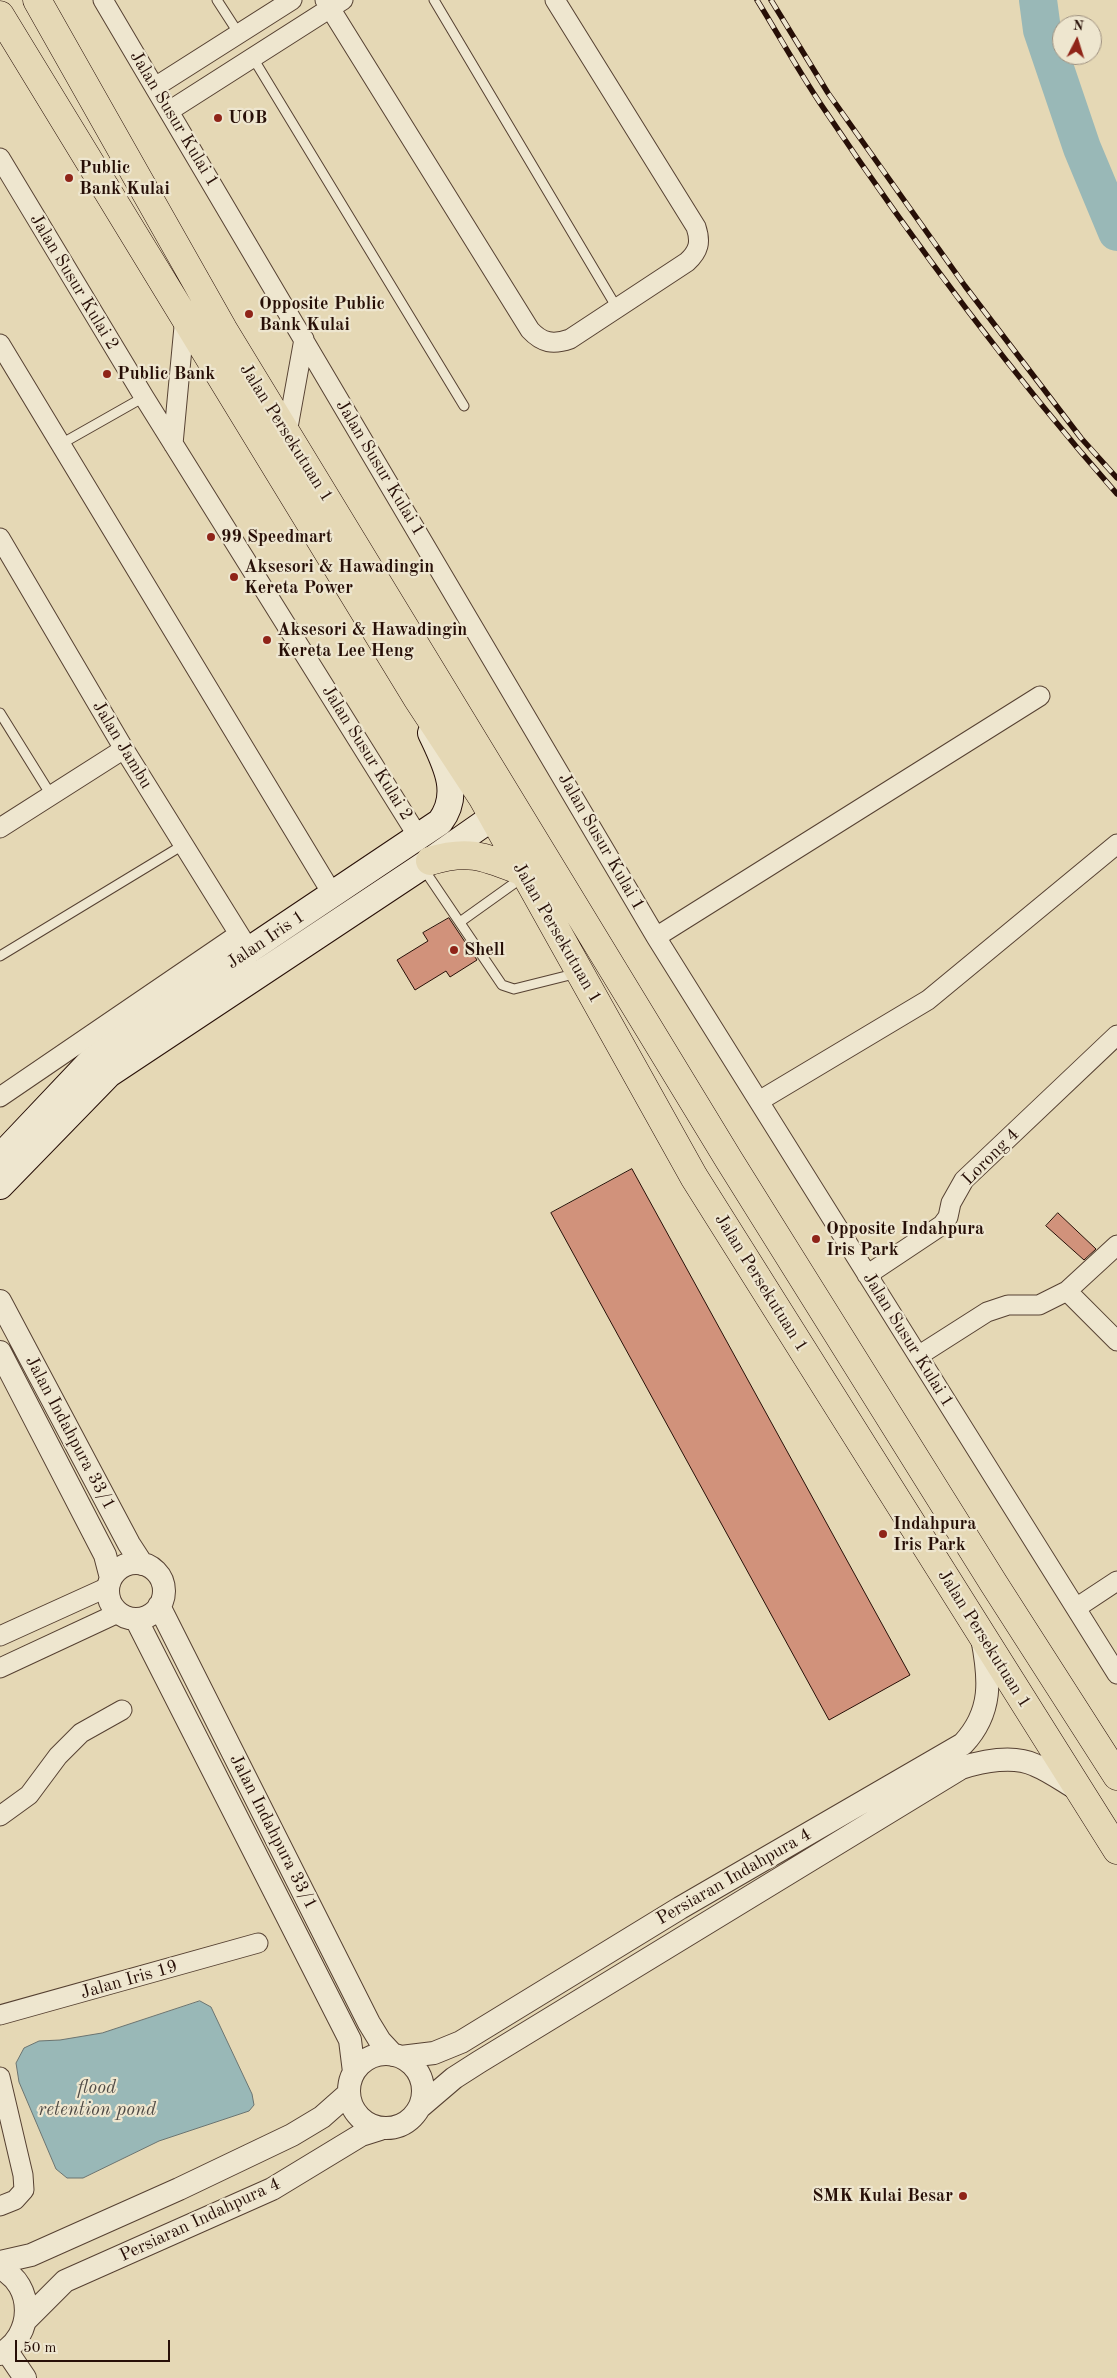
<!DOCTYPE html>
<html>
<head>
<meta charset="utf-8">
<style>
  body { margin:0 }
  #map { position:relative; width:1117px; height:2378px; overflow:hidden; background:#e5d8b5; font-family:"Old Standard TT",serif }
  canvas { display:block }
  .north { position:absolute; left:1052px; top:15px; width:50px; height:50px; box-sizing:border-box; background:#eee6cf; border:1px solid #9e907f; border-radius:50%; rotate:5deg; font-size:14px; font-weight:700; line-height:20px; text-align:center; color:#270f07 }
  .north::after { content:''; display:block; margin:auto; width:18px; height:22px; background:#8f2418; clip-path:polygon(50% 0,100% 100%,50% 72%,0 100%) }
  .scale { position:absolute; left:15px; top:2340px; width:155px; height:22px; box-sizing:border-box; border:2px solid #270f07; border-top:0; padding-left:6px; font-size:15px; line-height:18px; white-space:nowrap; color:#270f07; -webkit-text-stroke:4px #eee6cf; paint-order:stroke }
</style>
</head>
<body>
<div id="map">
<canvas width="1117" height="2378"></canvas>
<div class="north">N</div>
<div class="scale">50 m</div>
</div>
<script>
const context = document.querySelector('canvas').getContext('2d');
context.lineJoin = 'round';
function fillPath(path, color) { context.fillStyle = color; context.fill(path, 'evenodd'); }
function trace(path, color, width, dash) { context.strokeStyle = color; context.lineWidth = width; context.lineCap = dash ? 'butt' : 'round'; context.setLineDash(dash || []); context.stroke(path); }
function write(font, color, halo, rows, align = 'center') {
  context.font = font + ' "Old Standard TT",serif'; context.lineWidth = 4.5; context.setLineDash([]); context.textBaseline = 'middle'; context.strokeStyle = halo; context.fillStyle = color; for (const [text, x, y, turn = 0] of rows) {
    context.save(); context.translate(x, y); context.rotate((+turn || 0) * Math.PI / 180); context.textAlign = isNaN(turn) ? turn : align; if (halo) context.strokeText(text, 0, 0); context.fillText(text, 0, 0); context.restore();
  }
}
const water = new Path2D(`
  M200 2001 211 2007 252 2094 254 2105 249 2111 159 2141 83 2178H67L56 2169 19 2082 16 2063 24 2048 39 2041 60 2040 102 2033Z`);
fillPath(water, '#99b8b7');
trace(water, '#6b7471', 1);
trace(new Path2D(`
  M1038 0 1042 30 1082 148 1117 232`), '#99b8b7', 38);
const building = new Path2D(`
  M449 918 477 960 450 977 446 971 415 990 397 960 428 941 423 933Z
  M632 1169 910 1675 829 1720 551 1213Z
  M1058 1213 1096 1249 1084 1260 1046 1226Z`);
fillPath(building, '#d1927b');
trace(building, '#270f07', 1);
const service = new Path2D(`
  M217 0 239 34
  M434 0 617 308
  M253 58 464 406
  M61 444 144 397
  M0 713 51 795
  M423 868 502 985 514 989 578 973
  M460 922 523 877
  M0 956 183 845`);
const minor = new Path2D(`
  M103 0 656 937 1117 1674
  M325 0 530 330C542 343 553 345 570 339L687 262C699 251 701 242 696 227L555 0
  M155 87 292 0
  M169 111 343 0
  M0 158 144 397 419 838
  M0 344 333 895
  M287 433 304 339
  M173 444 185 316
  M0 538 124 749 249 950
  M0 828 124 749
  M656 937 1040 696
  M0 1097 239 934
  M759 1101 928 1000 1117 844
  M867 1275 942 1225 948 1217 951 1203 964 1180 1117 1035
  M1067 1291 1117 1341
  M918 1356 987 1312 1008 1305H1039L1067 1291 1117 1245
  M1076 1608 1117 1581
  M0 1636 108 1587
  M0 1668 118 1613
  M0 1816 29 1795 58 1756 81 1733 122 1710
  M0 2015 258 1943
  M0 2077 23 2175 24 2190 15 2200 0 2206`);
const tertiary = new Path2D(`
  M0 1301 129 1544 142 1564
  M0 1352 105 1555 111 1578
  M108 1591a28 28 0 1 1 56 0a28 28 0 1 1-56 0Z
  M159 1606 369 2023 380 2041 393 2055
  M136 1619 350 2040 354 2072
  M349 2091a37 37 0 1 1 74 0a37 37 0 1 1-74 0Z
  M401 2057 434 2053 461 2042 680 1908 963 1744C993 1712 990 1679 982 1638
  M420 2107 454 2078 479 2062 961 1768C983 1761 1014 1755 1035 1765 1050 1771 1063 1781 1077 1789
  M0 2262 31 2255 179 2189 292 2135 322 2117 348 2094
  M0 2268C35 2285 34 2336 0 2354
  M26 2320 65 2281 272 2189 361 2135 380 2129
  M6 2350 25 2378`);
const secondary = new Path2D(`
  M0 1157 90 1062 249 950 440 822C462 793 445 763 431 733
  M0 1186 109 1074 430 861 493 817`);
const trunk = new Path2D(`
  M37 0 223 329 729 1160 994 1584 1117 1776
  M0 15 417 698 482 797 694 1177 1117 1850
  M430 861C469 849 485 857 521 871`);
trace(service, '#564132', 11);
trace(minor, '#564132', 21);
trace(tertiary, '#564132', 24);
trace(secondary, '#270f07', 28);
trace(trunk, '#270f07', 29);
trace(service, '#eee6cf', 9);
trace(minor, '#eee6cf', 19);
trace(tertiary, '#eee6cf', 22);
trace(secondary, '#eee6cf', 26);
trace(trunk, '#e5d8b5', 28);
const rail = new Path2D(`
  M757 0C778 34 798 70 820 103 911 239 1009 371 1117 494
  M771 0 828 93 965 286 1081 438 1117 478`);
trace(rail, '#270f07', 5.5);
trace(rail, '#eee6cf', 4, [11]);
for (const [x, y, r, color] of [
  [218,118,5,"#8f2418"],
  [69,178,5,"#8f2418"],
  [249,314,5,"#8f2418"],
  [107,374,5,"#8f2418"],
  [211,537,5,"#8f2418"],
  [234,577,5,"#8f2418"],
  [267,640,5,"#8f2418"],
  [454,950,5,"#8f2418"],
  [816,1239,5,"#8f2418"],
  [883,1534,5,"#8f2418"],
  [963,2196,5,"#8f2418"]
]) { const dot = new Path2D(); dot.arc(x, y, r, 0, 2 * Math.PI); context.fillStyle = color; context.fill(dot); trace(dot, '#eee6cf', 2); }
write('bold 18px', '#270f07', '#eee6cf', [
  ["UOB",228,118],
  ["Public",79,168],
  ["Bank Kulai",79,189],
  ["Opposite Public",259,304],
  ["Bank Kulai",259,325],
  ["Public Bank",117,374],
  ["99 Speedmart",221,537],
  ["Aksesori & Hawadingin",244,567],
  ["Kereta Power",244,588],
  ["Aksesori & Hawadingin",277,630],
  ["Kereta Lee Heng",277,651],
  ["Shell",464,950],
  ["Opposite Indahpura",826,1229],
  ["Iris Park",826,1250],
  ["Indahpura",893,1524],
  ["Iris Park",893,1545],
  ["SMK Kulai Besar",953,2196,"right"]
], 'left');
write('18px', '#270f07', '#eee6cf', [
  ["Jalan Susur Kulai 1",174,119,59],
  ["Jalan Susur Kulai 2",74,282,59],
  ["Jalan Persekutuan 1",286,433,58],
  ["Jalan Susur Kulai 1",380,468,59],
  ["Jalan Jambu",122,745,59],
  ["Jalan Susur Kulai 2",367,753,58],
  ["Jalan Susur Kulai 1",601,842,60],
  ["Jalan Persekutuan 1",557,933,60],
  ["Jalan Iris 1",266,940,-34],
  ["Lorong 4",991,1157,-45],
  ["Jalan Persekutuan 1",761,1283,58],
  ["Jalan Susur Kulai 1",908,1340,58],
  ["Jalan Indahpura 33/1",70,1433,62],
  ["Jalan Persekutuan 1",984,1639,58],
  ["Jalan Indahpura 33/1",273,1832,63],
  ["Persiaran Indahpura 4",734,1877,-30],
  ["Jalan Iris 19",129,1980,-16],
  ["Persiaran Indahpura 4",200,2220,-25]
]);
write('italic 19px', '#4f4a45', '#eee6cf', [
  ["flood",97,2088],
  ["retention pond",97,2110]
]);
</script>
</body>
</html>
